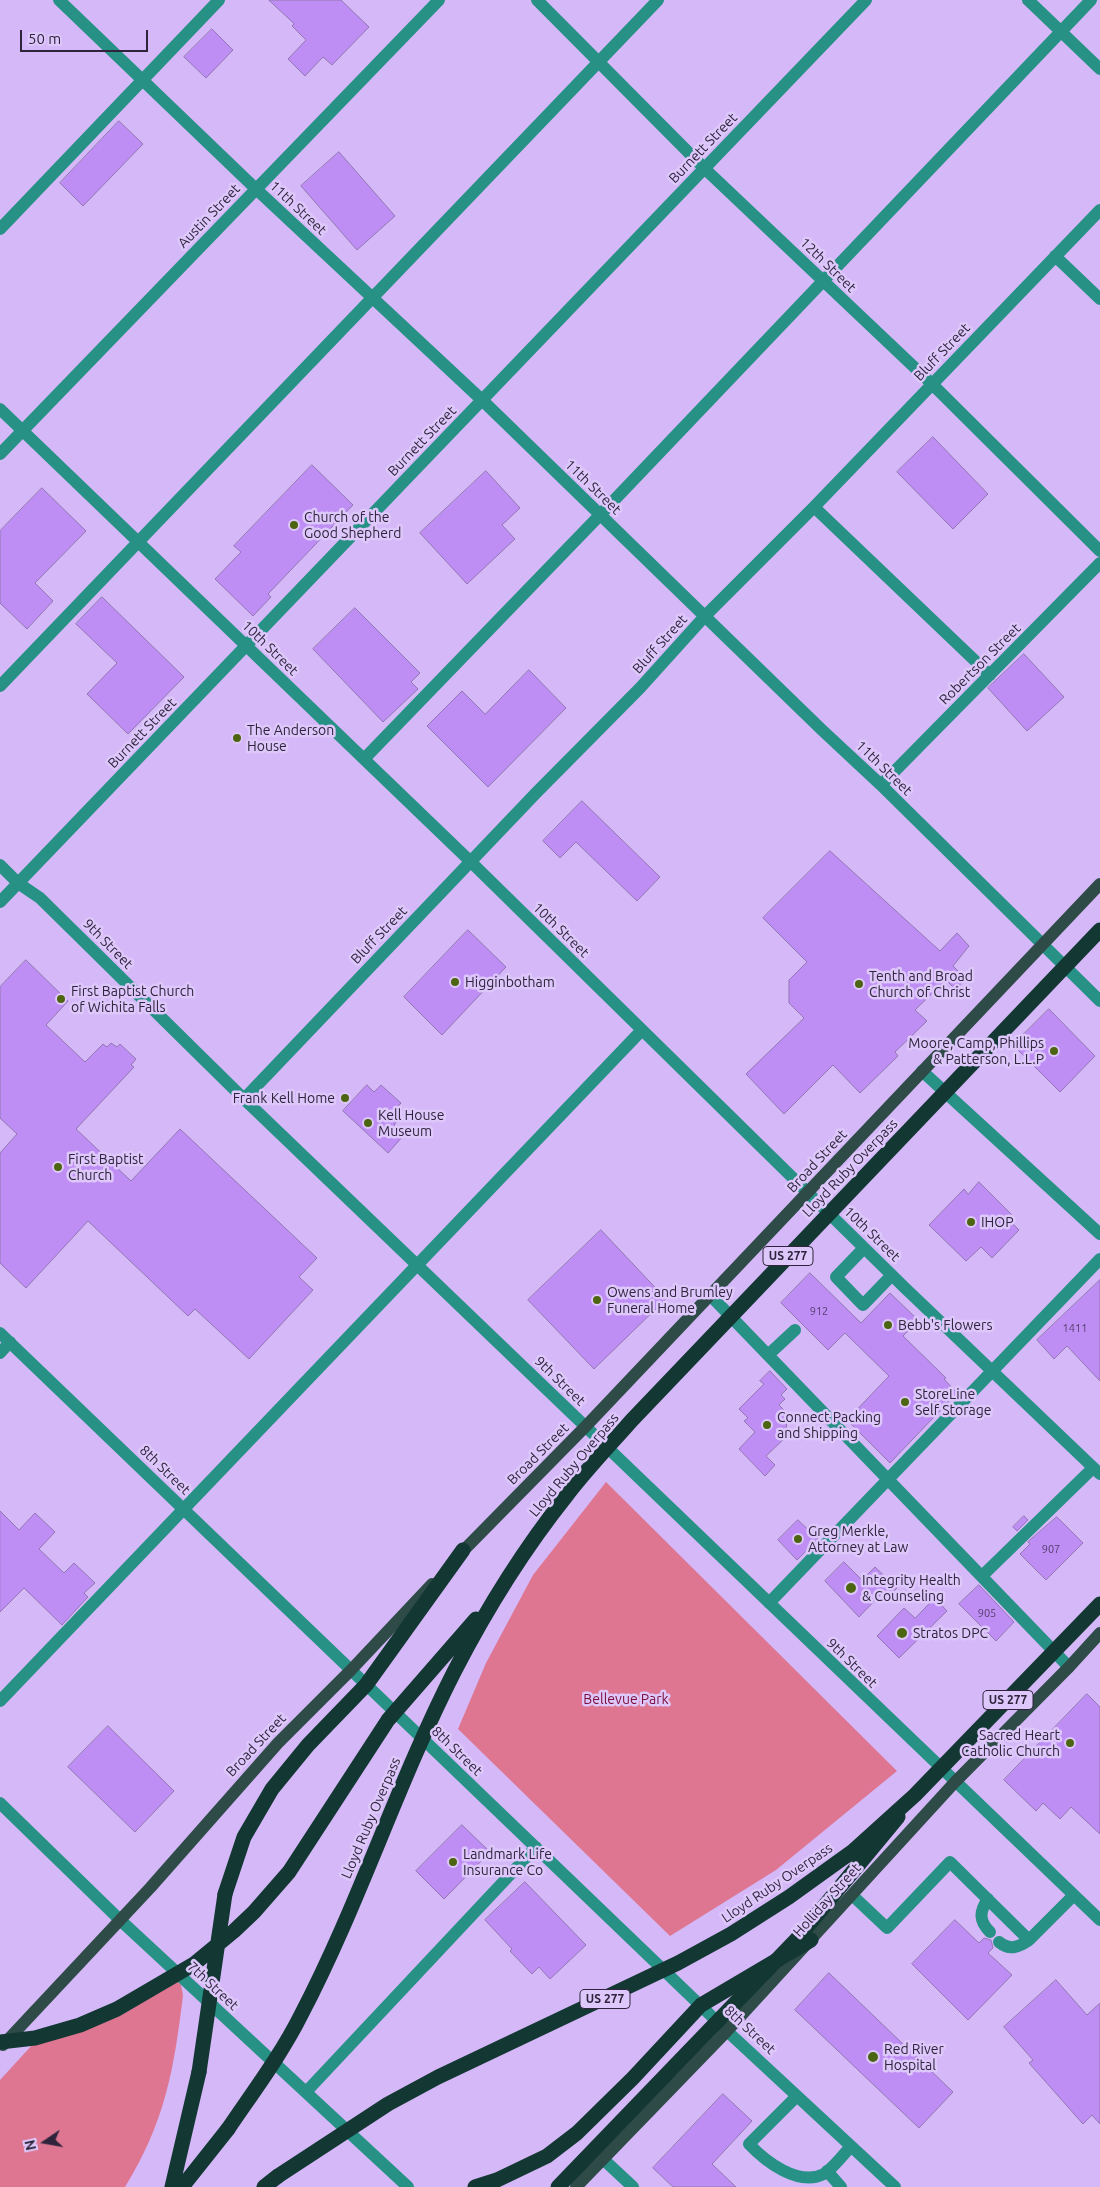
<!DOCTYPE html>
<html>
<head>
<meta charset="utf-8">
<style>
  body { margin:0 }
  #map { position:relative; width:1100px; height:2187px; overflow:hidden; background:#d4b8f7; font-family:Ubuntu,sans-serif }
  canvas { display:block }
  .north { position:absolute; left:20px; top:2117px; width:50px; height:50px; -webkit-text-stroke:4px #dec8fb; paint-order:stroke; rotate:258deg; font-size:14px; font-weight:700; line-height:20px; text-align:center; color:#2f243c }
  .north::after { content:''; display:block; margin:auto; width:18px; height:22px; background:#2f243c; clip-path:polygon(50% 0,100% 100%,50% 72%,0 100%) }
  .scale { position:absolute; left:20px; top:30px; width:128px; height:22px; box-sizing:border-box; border:2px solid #2f243c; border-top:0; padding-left:6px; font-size:15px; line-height:18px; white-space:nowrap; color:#2f243c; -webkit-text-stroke:4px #dec8fb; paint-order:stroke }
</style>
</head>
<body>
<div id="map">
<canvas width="1100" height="2187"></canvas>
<div class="north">N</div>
<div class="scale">50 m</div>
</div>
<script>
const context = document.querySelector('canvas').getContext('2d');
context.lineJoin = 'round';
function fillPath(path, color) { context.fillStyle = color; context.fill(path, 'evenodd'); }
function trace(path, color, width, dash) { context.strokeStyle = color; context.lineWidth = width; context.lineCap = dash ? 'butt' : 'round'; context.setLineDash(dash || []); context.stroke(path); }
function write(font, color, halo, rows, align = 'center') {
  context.font = font + ' Ubuntu,sans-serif'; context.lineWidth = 5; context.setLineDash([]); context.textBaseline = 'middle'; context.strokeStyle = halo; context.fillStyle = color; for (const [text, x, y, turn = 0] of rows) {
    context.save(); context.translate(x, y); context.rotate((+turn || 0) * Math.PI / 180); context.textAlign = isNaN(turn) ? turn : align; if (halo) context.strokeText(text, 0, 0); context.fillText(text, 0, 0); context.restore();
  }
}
fillPath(new Path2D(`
  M606 1482 897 1771 776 1870 670 1936 458 1729 486 1663 533 1575Z
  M177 1980 181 1985 183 1995C174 2070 165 2122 125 2187H0V2080L33 2044 81 2031 123 2014Z`), '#de7691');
const building = new Path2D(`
  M269 0H341L369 27 332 65 323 57 305 76 288 59 306 40 292 26 294 24Z
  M212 29 233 50 206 78 184 57Z
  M119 121 143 144 83 206 60 183Z
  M339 152 395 216 357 250 301 186Z
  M933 437 988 494 953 529 897 472Z
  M312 465 353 505 268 594 271 597 253 616 215 579 241 552 234 546Z
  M486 471 520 508 502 525 515 539 467 584 420 533Z
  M42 488 86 531 35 583 53 601 27 629 0 603V531Z
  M102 597 184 677 128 734 87 694 117 663 76 624Z
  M355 608 420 673 411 682 418 689 383 722 313 649Z
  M1024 654 1064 697 1027 731 988 688Z
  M529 670 566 708 488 787 427 726 462 691 485 714Z
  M582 801 660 877 637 901 576 842 560 858 543 841Z
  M830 851 940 951 957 933 969 946 953 966 965 978 956 990 946 980 915 1010 927 1021 895 1052 898 1056 860 1093 833 1065 784 1114 746 1074 804 1018 789 1003V980L807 962 763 918Z
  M468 930 506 967 442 1035 404 997Z
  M26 960 68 1001 46 1025 85 1062 103 1044 107 1047 111 1043 117 1047 120 1044 136 1059 131 1065 134 1067 76 1129 131 1181 180 1129 317 1258 299 1277 313 1290 249 1359 195 1309 188 1316 88 1221 26 1288 0 1263V1153L17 1134 0 1118V987Z
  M1049 1009 1095 1056 1060 1092 1013 1045Z
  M367 1085 374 1092 381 1085 401 1103 393 1112 400 1118 394 1125 404 1135 388 1153 343 1111Z
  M979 1182 1012 1215 1008 1219 1019 1230 992 1258 981 1247 966 1261 929 1225 964 1189 968 1194Z
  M601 1230 666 1299 594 1369 528 1300Z
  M810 1273 861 1323 890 1293 918 1320 903 1336 946 1378 944 1379 957 1393 890 1463 847 1420 889 1376 845 1333 828 1350 781 1303Z
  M1100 1280V1381L1067 1346 1054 1359 1037 1340Z
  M770 1371 787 1389 781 1395 785 1399 779 1405 787 1413 786 1437 766 1456 775 1465 765 1476 739 1449 755 1432 744 1421 748 1418 739 1409 764 1384 760 1381Z
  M0 1511 19 1530 35 1513 55 1532 39 1549 64 1573 74 1563 95 1583 84 1593 88 1597 62 1625 24 1588 0 1612Z
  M1024 1516 1028 1520 1017 1531 1013 1527Z
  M1057 1517 1083 1543 1046 1580 1020 1554 1030 1544 1028 1542Z
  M798 1520 818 1539 797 1560 778 1540Z
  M844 1562 862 1580 875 1567 897 1588 886 1599 881 1594 859 1617 825 1581Z
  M979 1585 1014 1622 996 1641 959 1604Z
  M935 1598 947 1611 899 1658 877 1636 904 1608 915 1618Z
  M1087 1694 1100 1707V1834L1071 1807 1060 1819 1043 1803 1036 1811 1004 1780Z
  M108 1726 174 1791 135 1832 68 1767Z
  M462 1825 490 1852 444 1899 416 1871Z
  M525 1882 586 1945 550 1979 539 1967 532 1974 510 1951 512 1949 485 1920Z
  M955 1920 979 1943 984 1938 991 1940 993 1948 988 1953 1012 1975 968 2020 912 1964Z
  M829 1973 953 2092 919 2128 795 2010Z
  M1056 1980 1087 2015 1100 2003V2124L1092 2115 1083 2124 1029 2063 1033 2060 1004 2027Z
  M723 2094 752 2121 712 2164 736 2187H673L653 2168Z`);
fillPath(building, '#be8ef4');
trace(building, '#9277b2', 1);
trace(new Path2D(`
  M59 0 256 189 482 400 822 730 881 785 1100 1001
  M537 0 704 168 932 384 1100 551
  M1028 0 1100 69
  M0 229 219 0
  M1055 256 1100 299
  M0 409 471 862 905 1288 1100 1474
  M0 454 439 0
  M814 507 990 675
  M0 686 658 0
  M364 759 600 515 1091 0
  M881 785 1100 563
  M0 865 18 883 40 898 244 1099 1100 1920
  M0 902 866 0
  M922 1071 1100 1234
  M244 1099 536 793 640 688 705 616 814 507 1100 210
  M864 1248 836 1277 863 1305 892 1275
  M710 1295 1069 1667
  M0 1333 727 2031 895 2187
  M0 1353 10 1342
  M768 1355 795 1330
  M982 1576 1093 1468
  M769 1603 1100 1259
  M0 1701 642 1030
  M0 1803 119 1919 408 2187
  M852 1895 887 1928 950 1862 1029 1940 1074 1895
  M988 1899C979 1912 979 1921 990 1932
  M999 1942C1010 1951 1019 1947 1029 1940
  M306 2092 536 1847
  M797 2096 749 2144C765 2161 798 2187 824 2174 834 2167 843 2155 851 2146
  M603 2159 633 2187
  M827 2171 841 2187`), '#279186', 12);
trace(new Path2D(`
  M458 1556 586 1426 1100 884
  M3 2045 150 1888 278 1743 351 1670 432 1584
  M576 2187 727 2031 955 1782 1069 1667 1100 1633`), '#2e4b47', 12);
trace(new Path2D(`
  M225 1894 244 1837 272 1789 308 1745 366 1685 463 1550
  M797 1939 898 1817
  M172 2187 199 2072
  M182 2187 228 2129
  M264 2187 278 2176
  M475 2187 497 2180 547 2156 577 2133 633 2078 701 2005 811 1940`), '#133733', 15);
trace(new Path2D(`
  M0 2042 35 2038 80 2025 117 2009 194 1964 234 1931 254 1912 289 1872 388 1720 476 1619
  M199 2072 225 1894
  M228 2129C253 2092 281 2055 301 2015 359 1904 397 1784 454 1672 486 1610 523 1550 567 1495 587 1469 610 1445 632 1420L1100 930
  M278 2176 388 2104 438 2077 678 1963 731 1934 789 1897 853 1851 915 1795 1100 1604
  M558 2187 797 1939`), '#133733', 15);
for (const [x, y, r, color] of [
  [294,525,5,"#4d6411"],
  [237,738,5,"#4d6411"],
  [455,982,5,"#4d6411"],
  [859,984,5,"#4d6411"],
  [61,999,5,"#4d6411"],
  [1054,1051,5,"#4d6411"],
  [345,1098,5,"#4d6411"],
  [368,1123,5,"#4d6411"],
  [58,1167,5,"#4d6411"],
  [971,1222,5,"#4d6411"],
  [597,1300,5,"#4d6411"],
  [888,1325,5,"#4d6411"],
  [905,1402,5,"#4d6411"],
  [767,1425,5,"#4d6411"],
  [798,1539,5,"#4d6411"],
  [851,1588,6,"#4d6411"],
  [902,1633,6,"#4d6411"],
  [1070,1743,5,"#4d6411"],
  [453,1862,5,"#4d6411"],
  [873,2057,6,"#4d6411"]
]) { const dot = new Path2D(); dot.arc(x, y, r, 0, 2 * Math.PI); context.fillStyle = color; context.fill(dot); trace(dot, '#dec8fb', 2); }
write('11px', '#533e6a', null, [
  ["912",819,1311],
  ["1411",1075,1328],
  ["907",1051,1549],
  ["905",987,1613]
]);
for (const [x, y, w] of [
  [788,1256,50],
  [1008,1700,50],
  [605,1999,50]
]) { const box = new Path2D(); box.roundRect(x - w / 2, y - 9.5, w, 19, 4); context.fillStyle = '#dec8fb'; context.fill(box); trace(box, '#2f243c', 1); }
write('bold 12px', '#2f243c', null, [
  ["US 277",788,1256],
  ["US 277",1008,1700],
  ["US 277",605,1999]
]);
write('14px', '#2f243c', '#dec8fb', [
  ["Burnett Street",703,148,-46],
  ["11th Street",298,208,43],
  ["Austin Street",209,216,-46],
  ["12th Street",828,265,44],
  ["Bluff Street",942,352,-46],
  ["Burnett Street",422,441,-46],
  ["11th Street",593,487,44],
  ["Bluff Street",660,644,-48],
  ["10th Street",270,648,44],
  ["Robertson Street",980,664,-45],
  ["Burnett Street",142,733,-46],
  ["11th Street",884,768,44],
  ["10th Street",561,930,44],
  ["Bluff Street",379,935,-46],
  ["9th Street",108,944,45],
  ["Broad Street",817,1161,-47],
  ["Lloyd Ruby Overpass",850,1168,-46],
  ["10th Street",872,1234,44],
  ["9th Street",560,1381,44],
  ["Broad Street",538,1454,-45],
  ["Lloyd Ruby Overpass",574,1465,-50],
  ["8th Street",165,1470,44],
  ["9th Street",852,1663,44],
  ["Broad Street",256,1745,-47],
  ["8th Street",457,1751,44],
  ["Lloyd Ruby Overpass",371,1818,-67],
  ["Lloyd Ruby Overpass",777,1883,-34],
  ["Holliday Street",827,1900,-48],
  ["7th Street",213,1986,43],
  ["8th Street",750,2030,43]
]);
write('14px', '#2f243c', '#dec8fb', [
  ["Church of the",304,517],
  ["Good Shepherd",304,533],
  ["The Anderson",247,730],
  ["House",247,746],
  ["Tenth and Broad",869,976],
  ["Church of Christ",869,992],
  ["Higginbotham",465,982],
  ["First Baptist Church",71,991],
  ["of Wichita Falls",71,1007],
  ["Moore, Camp, Phillips",1044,1043,"right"],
  ["& Patterson, L.L.P",1044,1059,"right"],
  ["Frank Kell Home",335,1098,"right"],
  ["Kell House",378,1115],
  ["Museum",378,1131],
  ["First Baptist",68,1159],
  ["Church",68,1175],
  ["IHOP",981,1222],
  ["Owens and Brumley",607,1292],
  ["Funeral Home",607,1308],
  ["Bebb's Flowers",898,1325],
  ["StoreLine",915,1394],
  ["Self Storage",915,1410],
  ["Connect Packing",777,1417],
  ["and Shipping",777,1433],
  ["Greg Merkle,",808,1531],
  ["Attorney at Law",808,1547],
  ["Integrity Health",862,1580],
  ["& Counseling",862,1596],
  ["Stratos DPC",913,1633],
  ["Sacred Heart",1060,1735,"right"],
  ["Catholic Church",1060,1751,"right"],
  ["Landmark Life",463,1854],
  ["Insurance Co",463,1870],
  ["Red River",884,2049],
  ["Hospital",884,2065]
], 'left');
write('14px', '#7b0c39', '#dec8fb', [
  ["Bellevue Park",626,1699]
]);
</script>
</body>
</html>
